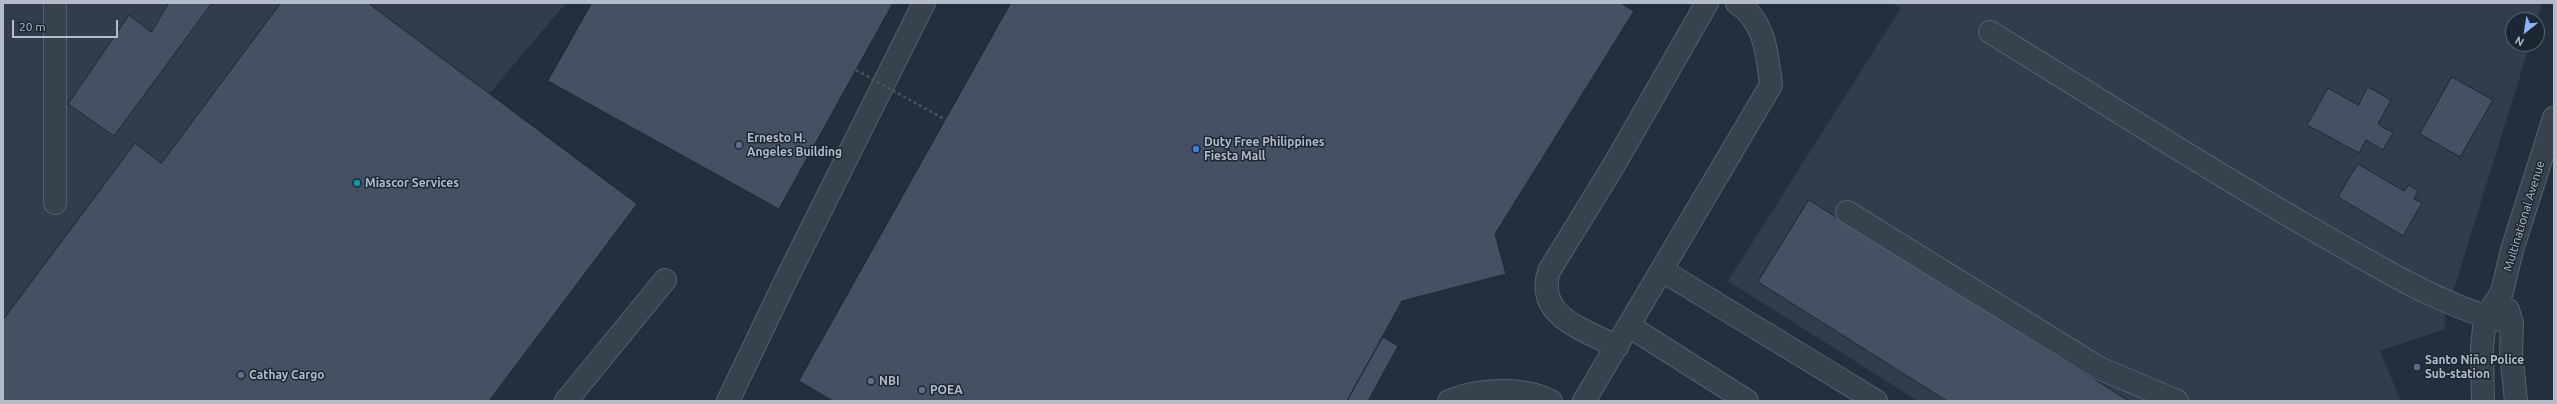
<!DOCTYPE html>
<html>
<head>
<meta charset="utf-8">
<style>
  body { margin:0 }
  #map { position:relative; width:2557px; height:404px; overflow:hidden; background:#242f3e; font-family:Ubuntu,sans-serif }
  canvas { display:block }
  .frame { position:absolute; inset:0; border:4px solid #b4bcc9; pointer-events:none }
  .north { position:absolute; left:2505px; top:12px; width:40px; height:40px; box-sizing:border-box; background:#1d2633; border:1px solid #59626f; border-radius:50%; rotate:210deg; font-size:11px; font-weight:700; line-height:16px; text-align:center; color:#b4bcc9 }
  .north::after { content:''; display:block; margin:auto; width:14px; height:18px; background:#8ab4f8; clip-path:polygon(50% 0,100% 100%,50% 72%,0 100%) }
  .scale { position:absolute; left:12px; top:20px; width:106px; height:18px; box-sizing:border-box; border:2px solid #b4bcc9; border-top:0; padding-left:5px; font-size:12px; line-height:14px; white-space:nowrap; color:#b4bcc9; -webkit-text-stroke:3px #1d2633; paint-order:stroke }
</style>
</head>
<body>
<div id="map">
<canvas width="2557" height="404"></canvas>
<div class="frame"></div>
<div class="north">N</div>
<div class="scale">20 m</div>
</div>
<script>
const context = document.querySelector('canvas').getContext('2d');
context.lineJoin = 'round';
function fillPath(path, color) { context.fillStyle = color; context.fill(path, 'evenodd'); }
function trace(path, color, width, dash) { context.strokeStyle = color; context.lineWidth = width; context.lineCap = dash ? 'butt' : 'round'; context.setLineDash(dash || []); context.stroke(path); }
function write(font, color, halo, rows, align = 'center') {
  context.font = font + ' Ubuntu,sans-serif'; context.lineWidth = 3; context.setLineDash([]); context.textBaseline = 'middle'; context.strokeStyle = halo; context.fillStyle = color; for (const [text, x, y, turn = 0] of rows) {
    context.save(); context.translate(x, y); context.rotate((+turn || 0) * Math.PI / 180); context.textAlign = isNaN(turn) ? turn : align; if (halo) context.strokeText(text, 0, 0); context.fillText(text, 0, 0); context.restore();
  }
}
fillPath(new Path2D(`
  M3 3H281L161 163 135 143 3 320Z
  M368 3H566L489 94Z
  M1891 3H2542L2537 20H2513V44H2530L2444 321 2446 329 2380 351 2401 401H1918L1728 281 1901 8Z`), '#323c4b');
const building = new Path2D(`
  M169 3H212L114 136 68 104 129 15 151 32Z
  M281 3H368L637 204 489 401H3V320L135 143 161 163Z
  M592 3H893L779 209 548 81Z
  M1011 3H1620L1634 11 1495 234 1506 274 1402 301 1347 401H833L799 381Z
  M2452 77 2493 100 2460 157 2420 134Z
  M2368 87 2391 100 2378 124 2393 133 2383 150 2366 140 2359 153 2307 125 2328 88 2358 105Z
  M2358 164 2404 191 2409 185 2418 191 2414 199 2422 203 2403 236 2338 197Z
  M1809 200 2129 401H1947L1758 282Z
  M1383 337 1398 346 1368 401H1347Z`);
fillPath(building, '#455162');
trace(building, '#1f2835', 1);
const minor = new Path2D(`
  M55 3V203
  M1990 32C2102 101 2212 172 2326 237 2382 269 2449 310 2512 323
  M1847 212 2099 368 2177 401
  M1663 271 1876 401
  M2508 310 2512 323 2511 353 2516 401
  M1629 326 1747 401
  M1617 347C1584 329 1535 317 1549 271L1614 165 1707 3
  M566 401 665 280
  M728 401 784 284 924 3
  M1449 401C1479 388 1522 387 1551 401
  M1584 401 1771 85C1767 55 1766 22 1737 3
  M2483 401 2482 348 2485 318 2502 292 2512 250 2554 118`);
trace(minor, '#565f6c', 24);
trace(minor, '#38414e', 22);
trace(new Path2D(`
  M856 70 946 120`), '#44595c', 2.5, [3, 3]);
for (const [x, y, r, color] of [
  [739,145,4,"#5c6f8a"],
  [1196,149,4,"#3f7fe0"],
  [357,183,4,"#0f9aa8"],
  [2417,367,4,"#5c6f8a"],
  [241,375,4,"#5c6f8a"],
  [871,381,4,"#5c6f8a"],
  [922,390,4,"#5c6f8a"]
]) { const dot = new Path2D(); dot.arc(x, y, r, 0, 2 * Math.PI); context.fillStyle = color; context.fill(dot); trace(dot, '#1d2633', 1.5); }
write('bold 12px', '#b4bcc9', '#1d2633', [
  ["Ernesto H.",747,138],
  ["Angeles Building",747,152],
  ["Duty Free Philippines",1204,142],
  ["Fiesta Mall",1204,156],
  ["Miascor Services",365,183],
  ["Santo Niño Police",2425,360],
  ["Sub-station",2425,374],
  ["Cathay Cargo",249,375],
  ["NBI",879,381],
  ["POEA",930,390]
], 'left');
write('12px', '#b4bcc9', '#1d2633', [
  ["Multinational Avenue",2524,216,-73]
]);
</script>
</body>
</html>
